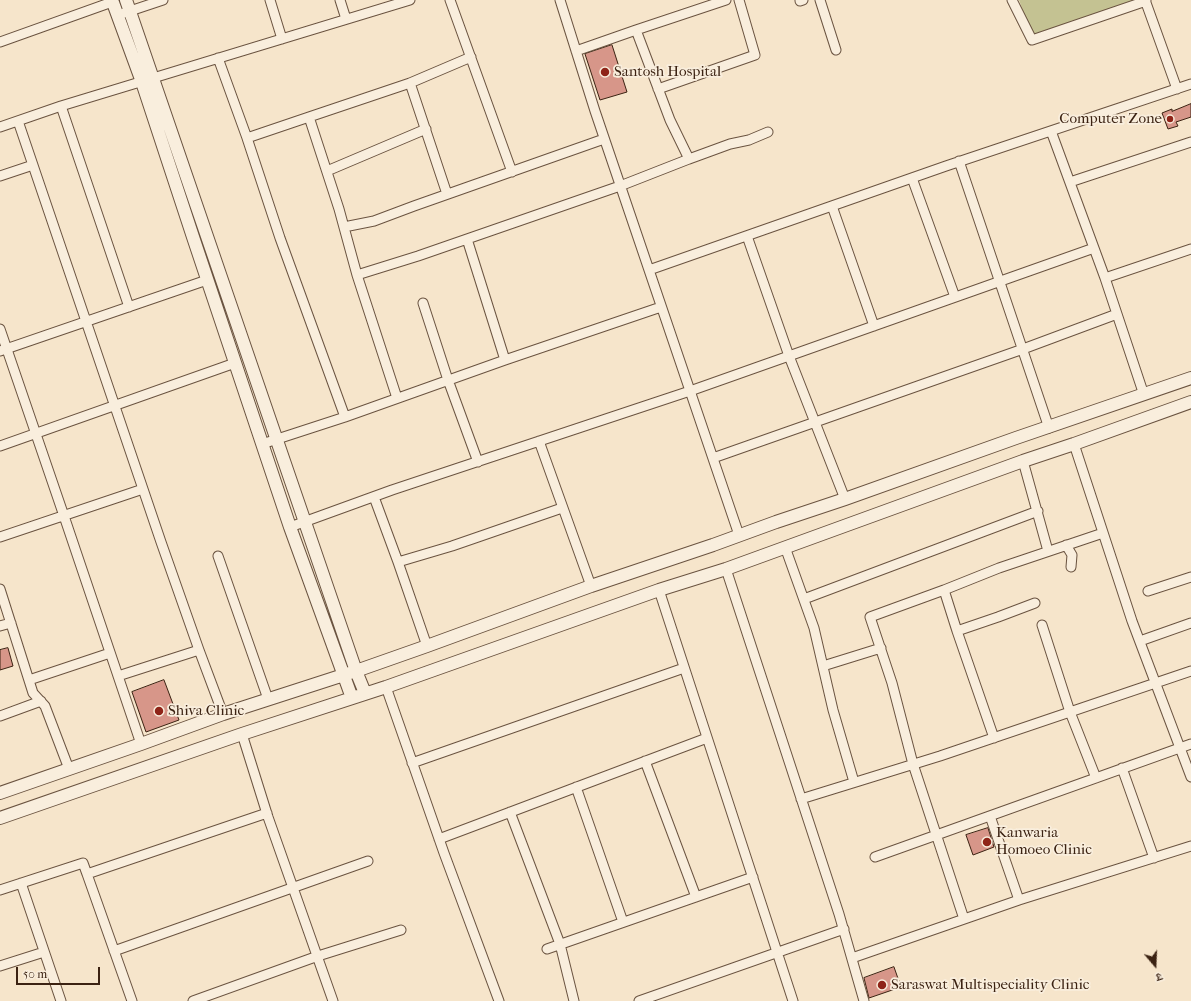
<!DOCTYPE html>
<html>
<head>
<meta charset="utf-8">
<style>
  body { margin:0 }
  #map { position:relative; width:1191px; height:1001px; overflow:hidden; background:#f6e5cb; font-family:"IM FELL French Canon","Noto Serif Devanagari",serif }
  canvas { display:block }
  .north { position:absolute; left:1135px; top:945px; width:40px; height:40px; -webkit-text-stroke:3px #f9eedd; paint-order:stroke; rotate:161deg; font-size:11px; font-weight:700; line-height:16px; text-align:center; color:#3b2212 }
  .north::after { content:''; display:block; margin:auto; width:14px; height:18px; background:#3b2212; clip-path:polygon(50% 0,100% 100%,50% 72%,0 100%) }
  .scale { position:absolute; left:16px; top:967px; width:84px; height:18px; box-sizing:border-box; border:2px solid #3b2212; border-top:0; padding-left:5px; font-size:12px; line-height:14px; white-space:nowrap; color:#3b2212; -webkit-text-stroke:3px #f9eedd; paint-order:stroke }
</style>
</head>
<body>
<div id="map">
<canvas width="1191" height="1001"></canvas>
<div class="north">उ</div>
<div class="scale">50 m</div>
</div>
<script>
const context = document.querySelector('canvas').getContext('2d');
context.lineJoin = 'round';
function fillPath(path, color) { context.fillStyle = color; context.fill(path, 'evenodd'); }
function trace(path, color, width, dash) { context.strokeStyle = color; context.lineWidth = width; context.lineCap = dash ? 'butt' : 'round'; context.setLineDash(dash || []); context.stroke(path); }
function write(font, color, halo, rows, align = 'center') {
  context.font = font + ' "IM FELL French Canon",serif'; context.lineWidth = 3.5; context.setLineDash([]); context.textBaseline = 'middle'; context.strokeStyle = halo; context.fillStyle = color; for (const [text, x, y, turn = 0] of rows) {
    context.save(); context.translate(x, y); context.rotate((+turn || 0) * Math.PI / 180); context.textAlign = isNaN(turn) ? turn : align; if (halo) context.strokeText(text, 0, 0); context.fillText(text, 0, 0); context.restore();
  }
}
fillPath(new Path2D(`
  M1019 0H1137L1033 39Z`), '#c4c292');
const building = new Path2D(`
  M612 45 627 92 600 100 585 54Z
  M1191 104V117L1176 122 1178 126 1168 129 1162 113 1172 109V111Z
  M8 648 13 666 0 670V650Z
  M164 680 179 720 146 732 132 692Z
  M988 828 994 847 973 855 966 835Z
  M894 967 901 987 869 998 864 978Z`);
fillPath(building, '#d79689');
trace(building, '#3b2212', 1);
const minor = new Path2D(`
  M270 0 282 39
  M340 0 346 19
  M450 0 512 172
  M560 0 595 111 739 535
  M800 0V1L803 0
  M820 0 836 50
  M1012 0 1032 40 1146 1
  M1145 0 1177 89
  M124 13 163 0
  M0 42 112 2
  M576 51 636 30
  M218 58 247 138 280 238 345 417
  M410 83 471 57
  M658 89 755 55 739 0
  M61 106 129 307
  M309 117 339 209 357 275 397 398
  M18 121 161 542 199 650 223 714
  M0 127 61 106 410 0
  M1051 131 1105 278
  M247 138 309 117 410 83 447 194
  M689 159 670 120 636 30 726 0
  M959 161 1049 428
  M327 171 426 129
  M0 176 33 165
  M912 178 955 297
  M1070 182 1191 142
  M832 206 874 326
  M344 227 374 221 414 206 604 139
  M747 236 789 356 845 499
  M467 239 505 360
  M649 270 946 166 1191 84
  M357 275 418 256 620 186 689 159 730 144 749 140 768 132
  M423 303 448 380 478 462
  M0 329 64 516 141 744
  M0 351 207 280
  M1144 395 1105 278 1191 249
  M539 441 591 586
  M262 444 345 417 505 360 661 307
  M1074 444 1132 621 1191 777
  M0 446 235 363
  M713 458 1023 349 1117 314
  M1023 461 1048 551
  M374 497 398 562 427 646
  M290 527 392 490 690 391 1094 248
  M0 537 143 489
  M1066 545 1072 555 1071 567
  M785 547 814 628 833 710 854 782
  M218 556 268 699
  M398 562 452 546 562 508
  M726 569 839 914 864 1001
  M0 589 33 693 45 706 69 769
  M659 590 793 1001
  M944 590 957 631 994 738
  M1148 591 1191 577
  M804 599 1038 511
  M1042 625 1070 712 1096 778
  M0 626 11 623
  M957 631 998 617 1035 603
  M1140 641 1191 623
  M823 666 881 648
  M118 676 199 650
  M29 680 110 653
  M386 687 444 853 499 1001
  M0 716 41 701
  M242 734 268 817 333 1001
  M645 761 696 897
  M412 763 684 668
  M1122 768 1154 858
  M576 787 623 922
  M801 799 940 756 1191 671
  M510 812 560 944 574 1001
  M990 816 1019 900
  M439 839 707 738
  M875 857 1191 744
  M21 883 61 1001
  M0 890 83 863 87 874
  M964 919 913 764 892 683 870 617 944 590 999 568 1103 533
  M547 949 753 877
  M114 951 368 861
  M852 958 1019 900 1191 846
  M0 966 44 952
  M132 1001 87 874 267 813
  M193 1001 318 956 401 930
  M639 1001 844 929`);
const tertiary = new Path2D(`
  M112 0 142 82 193 237 290 527 352 698
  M126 0 356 671 365 693
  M0 793 141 744 223 714 356 671 427 646 591 586 713 545 776 522 845 499 1016 438 1191 378
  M0 818 242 734 386 687 659 590 726 569 1023 461 1074 444 1191 402`);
trace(minor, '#6a5340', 11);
trace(tertiary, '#6a5340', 14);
trace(minor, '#f9eedd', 9);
trace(tertiary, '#f9eedd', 12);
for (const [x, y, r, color] of [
  [605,72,5,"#8f2418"],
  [1170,119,4,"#8f2418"],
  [159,711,5,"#8f2418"],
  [987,842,5,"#8f2418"],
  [882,985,5,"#8f2418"]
]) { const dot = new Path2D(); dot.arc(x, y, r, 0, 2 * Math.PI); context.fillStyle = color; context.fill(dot); trace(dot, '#f9eedd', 1.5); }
write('15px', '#3b2212', '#f9eedd', [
  ["Santosh Hospital",614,72],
  ["Computer Zone",1162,119,"right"],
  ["Shiva Clinic",168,711],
  ["Kanwaria",996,833],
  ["Homoeo Clinic",996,850],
  ["Saraswat Multispeciality Clinic",891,985]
], 'left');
</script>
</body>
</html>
